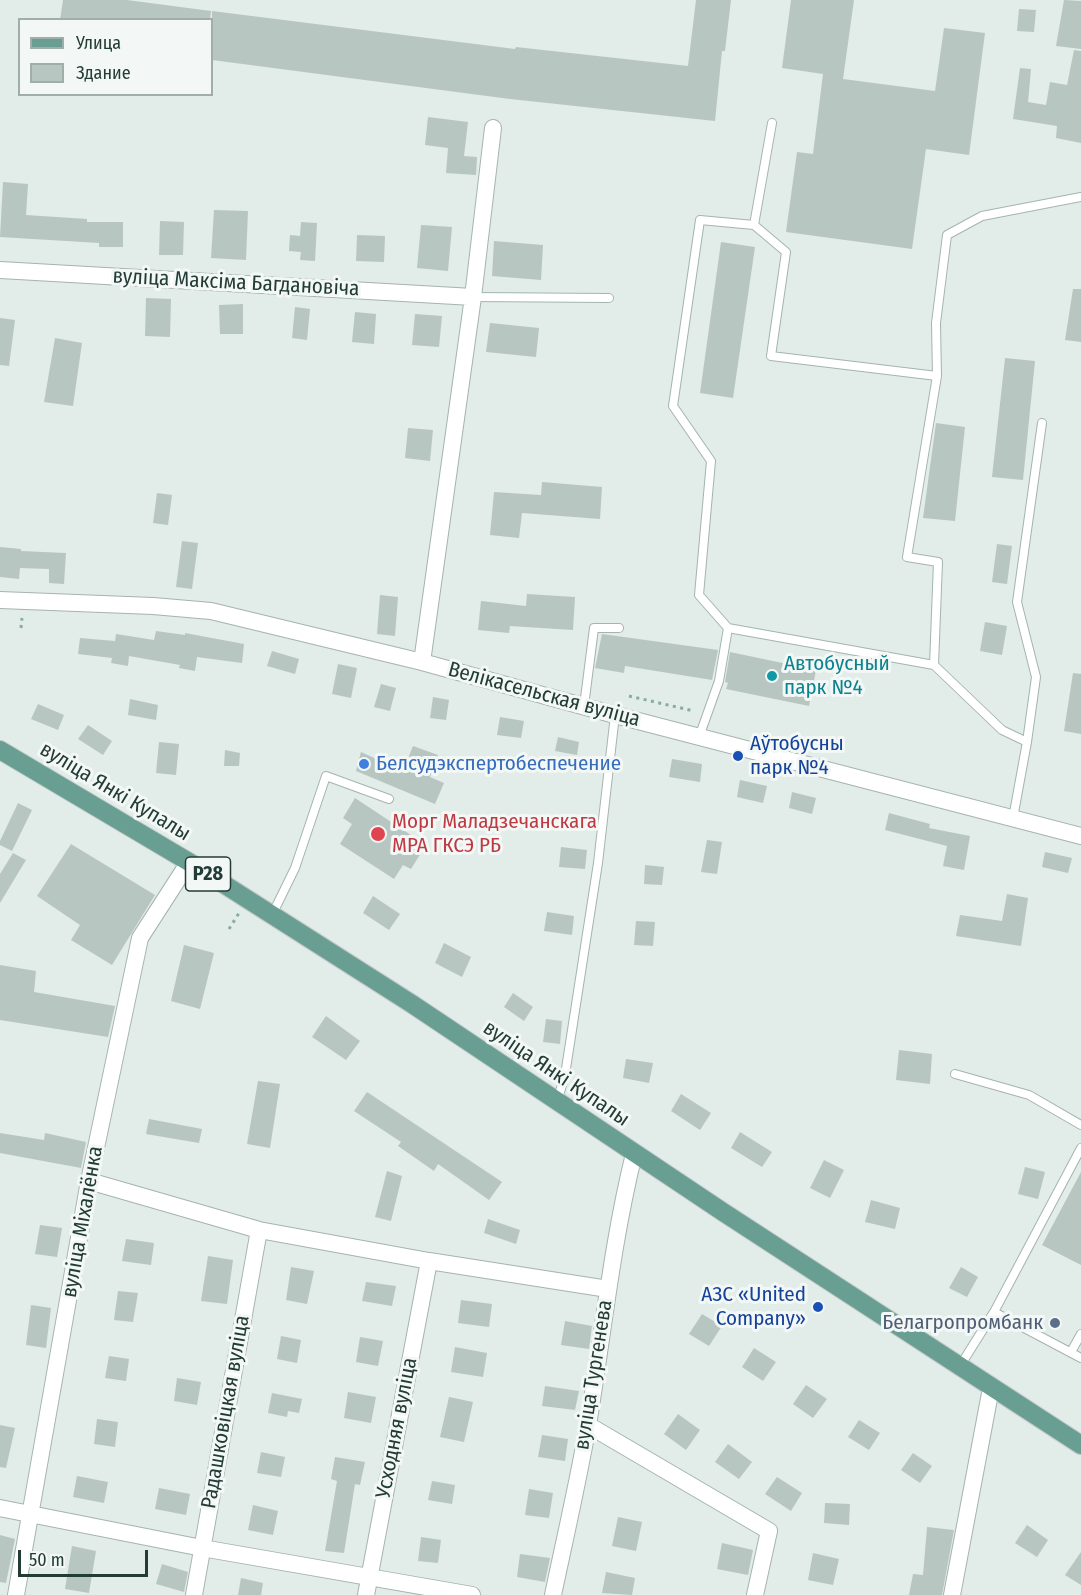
<!DOCTYPE html>
<html>
<head>
<meta charset="utf-8">
<style>
  body { margin:0 }
  #map { position:relative; width:1081px; height:1595px; overflow:hidden; background:#e2ece8; font-family:"Fira Sans Condensed",sans-serif }
  canvas { display:block }
  .legend { position:absolute; left:18px; top:18px; width:195px; height:78px; box-sizing:border-box; background:#f3f8f6; border:2px solid #a0ada9; margin:0; padding:8px 10px; list-style:none; font-size:18px; color:#233c36 }
  .legend li { display:flex; align-items:center; gap:12px; height:30px }
  .legend b { width:30px; border:2px solid #a0ada9 }
  .scale { position:absolute; left:18px; top:1550px; width:130px; height:27px; box-sizing:border-box; border:3px solid #233c36; border-top:0; padding-left:8px; font-size:18px; line-height:21px; white-space:nowrap; color:#233c36; -webkit-text-stroke:4px #f3f8f6; paint-order:stroke }
</style>
</head>
<body>
<div id="map">
<canvas width="1081" height="1595"></canvas>
<ul class="legend">
<li><b style="height:8px;background:#699e93"></b>Улица</li>
<li><b style="height:16px;background:#b8c6c1"></b>Здание</li>
</ul>
<div class="scale">50 m</div>
</div>
<script>
const context = document.querySelector('canvas').getContext('2d');
context.lineJoin = 'round';
function fillPath(path, color) { context.fillStyle = color; context.fill(path, 'evenodd'); }
function trace(path, color, width, dash) { context.strokeStyle = color; context.lineWidth = width; context.lineCap = dash ? 'butt' : 'round'; context.setLineDash(dash || []); context.stroke(path); }
function write(font, color, halo, rows, align = 'center') {
  context.font = font + ' "Fira Sans Condensed",sans-serif'; context.lineWidth = 6; context.setLineDash([]); context.textBaseline = 'middle'; context.strokeStyle = halo; context.fillStyle = color; for (const [text, x, y, turn = 0] of rows) {
    context.save(); context.translate(x, y); context.rotate((+turn || 0) * Math.PI / 180); context.textAlign = isNaN(turn) ? turn : align; if (halo) context.strokeText(text, 0, 0); context.fillText(text, 0, 0); context.restore();
  }
}
fillPath(new Path2D(`
  M63 0H127L211 11 210 20H60Z
  M696 0H731L725 51H722L715 121 510 99 212 60V11L515 49 516 47 688 66Z
  M791 0H854L843 79 935 91 944 28 985 33 969 155 926 149 912 249 786 232 797 152 813 154 823 74 782 68Z
  M1064 0 1081 1V49L1056 46Z
  M1019 9 1036 10 1034 32 1017 31Z
  M1074 50 1081 51V143L1056 138 1057 126 1013 119 1020 68 1031 69 1028 102 1046 105 1050 82 1067 85Z
  M428 117 468 122 464 156 477 157 476 175 446 173 448 148 425 145Z
  M3 182 28 184 26 215 87 219V222H123V247H99V243L0 237Z
  M214 210 248 211 246 260 211 258Z
  M160 221 184 222 183 255H159Z
  M301 222 317 223 315 261 300 260 301 252 289 251 290 235 300 236Z
  M421 225 452 227 448 271 417 268Z
  M357 235 385 236 384 262 356 261Z
  M494 241 543 245 541 280 492 276Z
  M721 242 755 247 733 398 700 393Z
  M1073 289H1081V342L1065 340Z
  M146 298 171 299 170 337 145 336Z
  M243 304V334H220L219 305Z
  M295 307 310 309 307 340 292 338Z
  M355 312 376 314 374 344 352 342Z
  M415 314 442 316 439 347 412 345Z
  M0 318 15 320 9 366 0 365Z
  M490 323 539 328 536 357 486 352Z
  M55 338 82 343 73 406 44 402Z
  M1005 358 1035 361 1023 480 992 477Z
  M936 423 965 427 955 521 923 518Z
  M408 428 433 430 430 461 405 458Z
  M542 482 602 487 600 519 522 513 519 538 490 535 494 492 541 495Z
  M157 493 172 495 168 525 153 523Z
  M182 541 198 543 192 589 176 587Z
  M997 544 1012 546 1007 584 992 582Z
  M0 547 21 549V551L66 553 64 584 49 583V569L20 568 19 579 0 577Z
  M527 594 575 597 573 630 510 626 509 633 478 630 481 601 526 606Z
  M380 595 398 597 395 636 377 634Z
  M985 622 1007 626 1002 655 980 651Z
  M156 631 185 635V633L244 644 242 663 197 657 195 671 179 668 180 665 129 656 128 666 111 663 112 658 78 654 80 638 115 641 116 634 154 640Z
  M602 634 718 650 712 680 625 666 624 673 595 668Z
  M272 651 299 659 295 674 267 666Z
  M730 652 816 670 809 706 726 689 728 683 725 682Z
  M338 664 357 668 351 698 332 694Z
  M1073 673 1081 674V734L1064 731Z
  M381 684 396 688 390 711 374 707Z
  M433 697 449 700 446 720 430 718Z
  M130 699 158 705 156 720 128 715Z
  M38 704 64 715 58 730 31 719Z
  M500 717 524 721 521 738 497 735Z
  M88 725 112 741 103 755 78 739Z
  M558 737 579 742 577 755 555 751Z
  M159 742 179 744 176 775 156 773Z
  M413 746 438 755 430 777 444 783 435 804 356 771 361 752 403 771Z
  M225 750 240 753 239 766H224Z
  M672 759 702 764 700 782 669 777Z
  M740 780 767 786 763 803 737 797Z
  M792 792 816 798 812 814 789 808Z
  M355 798 426 845 411 869 403 865 394 879 340 844 352 824 343 818Z
  M18 803 32 810 12 851 0 845V841Z
  M889 813 930 824 929 828 970 836 964 870 943 866 947 846 885 830Z
  M707 840 722 842 717 874 701 872Z
  M71 844 155 895 112 965 71 940 80 925 37 896Z
  M561 847 587 850 585 869 559 867Z
  M1045 852 1072 858 1068 873 1042 867Z
  M13 853 26 860 0 903V874Z
  M645 865 664 867 662 885 644 884Z
  M1007 894 1028 898 1021 946 956 936 960 915 1002 921Z
  M373 896 400 914 389 930 363 913Z
  M547 912 574 916 572 935 544 931Z
  M636 921 655 922 653 946 634 945Z
  M444 943 471 957 462 977 435 963Z
  M184 945 214 953 200 1009 171 1001Z
  M0 965 36 971 34 992 115 1006 108 1037 0 1020Z
  M513 993 533 1007 524 1021 504 1007Z
  M326 1016 360 1041 346 1060 312 1037Z
  M546 1019 562 1021 560 1044 543 1042Z
  M899 1050 932 1054 930 1084 896 1080Z
  M626 1059 653 1063 649 1083 623 1078Z
  M258 1081 280 1084 270 1148 247 1144Z
  M367 1092 502 1182 489 1200 438 1164 434 1171 398 1146 401 1142 354 1111Z
  M681 1094 711 1113 700 1130 671 1111Z
  M149 1119 202 1129 199 1143 146 1134Z
  M740 1132 772 1152 762 1167 731 1148Z
  M0 1133 44 1140 45 1133 86 1142 81 1168 0 1153Z
  M824 1160 844 1170 830 1198 810 1188Z
  M1025 1167 1045 1172 1038 1199 1018 1194Z
  M387 1171 402 1176 391 1221 375 1217Z
  M1081 1172V1265L1042 1245Z
  M871 1200 900 1208 895 1229 865 1222Z
  M488 1219 520 1230 516 1244 484 1233Z
  M40 1225 62 1228 57 1257 35 1254Z
  M126 1239 154 1243 151 1265 122 1261Z
  M208 1256 233 1260 227 1304 201 1301Z
  M291 1267 314 1271 307 1304 286 1300Z
  M961 1267 978 1277 967 1297 949 1288Z
  M366 1282 396 1286 392 1306 362 1301Z
  M118 1291 138 1293 133 1322 114 1320Z
  M461 1300 492 1304 489 1327 458 1323Z
  M31 1305 51 1308 46 1348 26 1345Z
  M702 1314 722 1326 709 1346 689 1334Z
  M565 1321 592 1326 589 1349 561 1345Z
  M281 1336 301 1340 297 1363 277 1359Z
  M360 1337 383 1341 378 1366 356 1362Z
  M455 1347 487 1353 483 1377 451 1372Z
  M754 1348 776 1362 763 1381 742 1367Z
  M109 1356 129 1359 126 1381 105 1378Z
  M177 1378 201 1382 197 1405 174 1401Z
  M806 1385 827 1399 813 1418 793 1404Z
  M545 1386 579 1391 575 1410 542 1406Z
  M348 1392 376 1397 371 1423 344 1418Z
  M272 1393 302 1399 299 1413 288 1411 287 1417 268 1413Z
  M449 1397 473 1402 464 1442 440 1437Z
  M678 1414 700 1430 686 1450 664 1434Z
  M97 1419 118 1422 115 1447 94 1444Z
  M859 1420 880 1433 869 1450 848 1437Z
  M0 1425 15 1428 6 1468 0 1467Z
  M542 1435 568 1439 565 1461 538 1457Z
  M728 1444 752 1462 739 1479 715 1462Z
  M261 1452 285 1457 281 1477 257 1473Z
  M913 1453 932 1466 920 1483 901 1470Z
  M335 1457 365 1462 360 1485 355 1484 344 1553 325 1551 337 1481 331 1479Z
  M77 1476 108 1482 104 1503 73 1497Z
  M777 1477 802 1493 791 1511 765 1494Z
  M432 1481 455 1485 452 1504 428 1500Z
  M159 1488 190 1494 186 1515 155 1509Z
  M529 1489 553 1493 549 1518 525 1515Z
  M825 1503 850 1504 849 1525 824 1523Z
  M253 1505 278 1511 273 1535 248 1530Z
  M618 1517 642 1522 636 1551 612 1546Z
  M1027 1525 1048 1540 1037 1557 1015 1543Z
  M927 1527 954 1530 942 1595H909L913 1574 923 1575Z
  M0 1535 15 1539 6 1583 0 1582Z
  M421 1537 441 1540 438 1563 418 1561Z
  M722 1543 753 1550 748 1575 717 1569Z
  M72 1546 96 1551 89 1593 65 1589Z
  M1081 1552V1585L1065 1575Z
  M813 1553 839 1559 833 1585 808 1580Z
  M520 1554 550 1558 545 1582 517 1577Z
  M162 1564 188 1572 184 1592 156 1584Z
  M606 1572 635 1578 632 1595 602 1593Z
  M241 1578 263 1583 261 1595H238Z`), '#b8c6c1');
const lane = new Path2D(`
  M772 123 754 225 786 252 771 356 937 376 936 323 947 235 982 216 1081 197
  M473 297 609 298
  M728 628 699 595 711 461 673 406 700 220 754 225
  M934 665 938 562 907 557 937 376
  M584 706 594 628H619
  M699 737 719 681 728 628 934 665 1002 730 1027 742 1013 818
  M1027 742 1036 677 1017 602 1042 423
  M272 915 295 868 326 776 389 799
  M955 1074 1029 1095 1081 1125
  M557 1102 565 1075 598 863 615 715
  M1081 1148 994 1312 1081 1358
  M1071 1352 1081 1334
  M960 1366 994 1312`);
const street = new Path2D(`
  M0 270 473 297 422 662
  M473 297 493 128
  M0 600 153 606 211 611 422 662 615 715 1081 836
  M89 1181 259 1230 429 1261 608 1289
  M588 1425 769 1531 755 1595
  M0 1508 202 1548 472 1595
  M16 1595 89 1181 140 938 189 862
  M194 1595 259 1230
  M366 1595 429 1261
  M553 1595C565 1538 578 1482 588 1425 603 1334 612 1243 634 1154
  M952 1595 991 1388`);
const primary = new Path2D(`
  M0 750 189 862 412 1004 723 1212 1081 1445`);
trace(lane, '#a5b4af', 10);
trace(street, '#a5b4af', 18);
trace(primary, '#c1c8c7', 20);
trace(new Path2D(`
  M21 628 22 618
  M629 696 694 711
  M229 929 239 913`), '#85ada3', 3, [3, 4.5]);
trace(lane, '#fff', 8);
trace(street, '#fff', 16);
trace(primary, '#699e93', 18);
for (const [x, y, r, color] of [
  [772,676,6,"#0f9aa8"],
  [738,756,6,"#1a4fb4"],
  [364,764,6,"#3f7fe0"],
  [378,834,8,"#e0444e"],
  [818,1307,6,"#1a4fb4"],
  [1055,1323,6,"#5c6f8a"]
]) { const dot = new Path2D(); dot.arc(x, y, r, 0, 2 * Math.PI); context.fillStyle = color; context.fill(dot); trace(dot, '#f3f8f6', 2); }
for (const [x, y, w] of [
  [208,874,45]
]) { const box = new Path2D(); box.roundRect(x - w / 2, y - 17, w, 34, 4.5); context.fillStyle = '#f3f8f6'; context.fill(box); trace(box, '#233c36', 1.5); }
write('bold 20px', '#233c36', null, [
  ["Р28",208,874]
]);
write('21px', '#233c36', '#f3f8f6', [
  ["вуліца Максіма Багдановіча",236,283,3],
  ["Велікасельская вуліца",544,695,15],
  ["вуліца Янкі Купалы",115,792,31],
  ["вуліца Янкі Купалы",556,1074,34],
  ["вуліца Міхалёнка",83,1222,-80],
  ["вуліца Тургенева",594,1375,-81],
  ["Радашковіцкая вуліца",226,1412,-80],
  ["Усходняя вуліца",397,1428,-79]
]);
write('21px', '#0d838f', '#f3f8f6', [
  ["Автобусный",784,664],
  ["парк №4",784,688]
], 'left');
write('21px', '#164399', '#f3f8f6', [
  ["Аўтобусны",750,744],
  ["парк №4",750,768],
  ["АЗС «United",806,1295,"right"],
  ["Company»",806,1319,"right"]
], 'left');
write('21px', '#366cbe', '#f3f8f6', [
  ["Белсудэкспертобеспечение",376,764]
], 'left');
write('21px', '#be3a42', '#f3f8f6', [
  ["Морг Маладзечанскага",392,822],
  ["МРА ГКСЭ РБ",392,846]
], 'left');
write('21px', '#4e5e75', '#f3f8f6', [
  ["Белагропромбанк",1043,1323]
], 'right');
</script>
</body>
</html>
